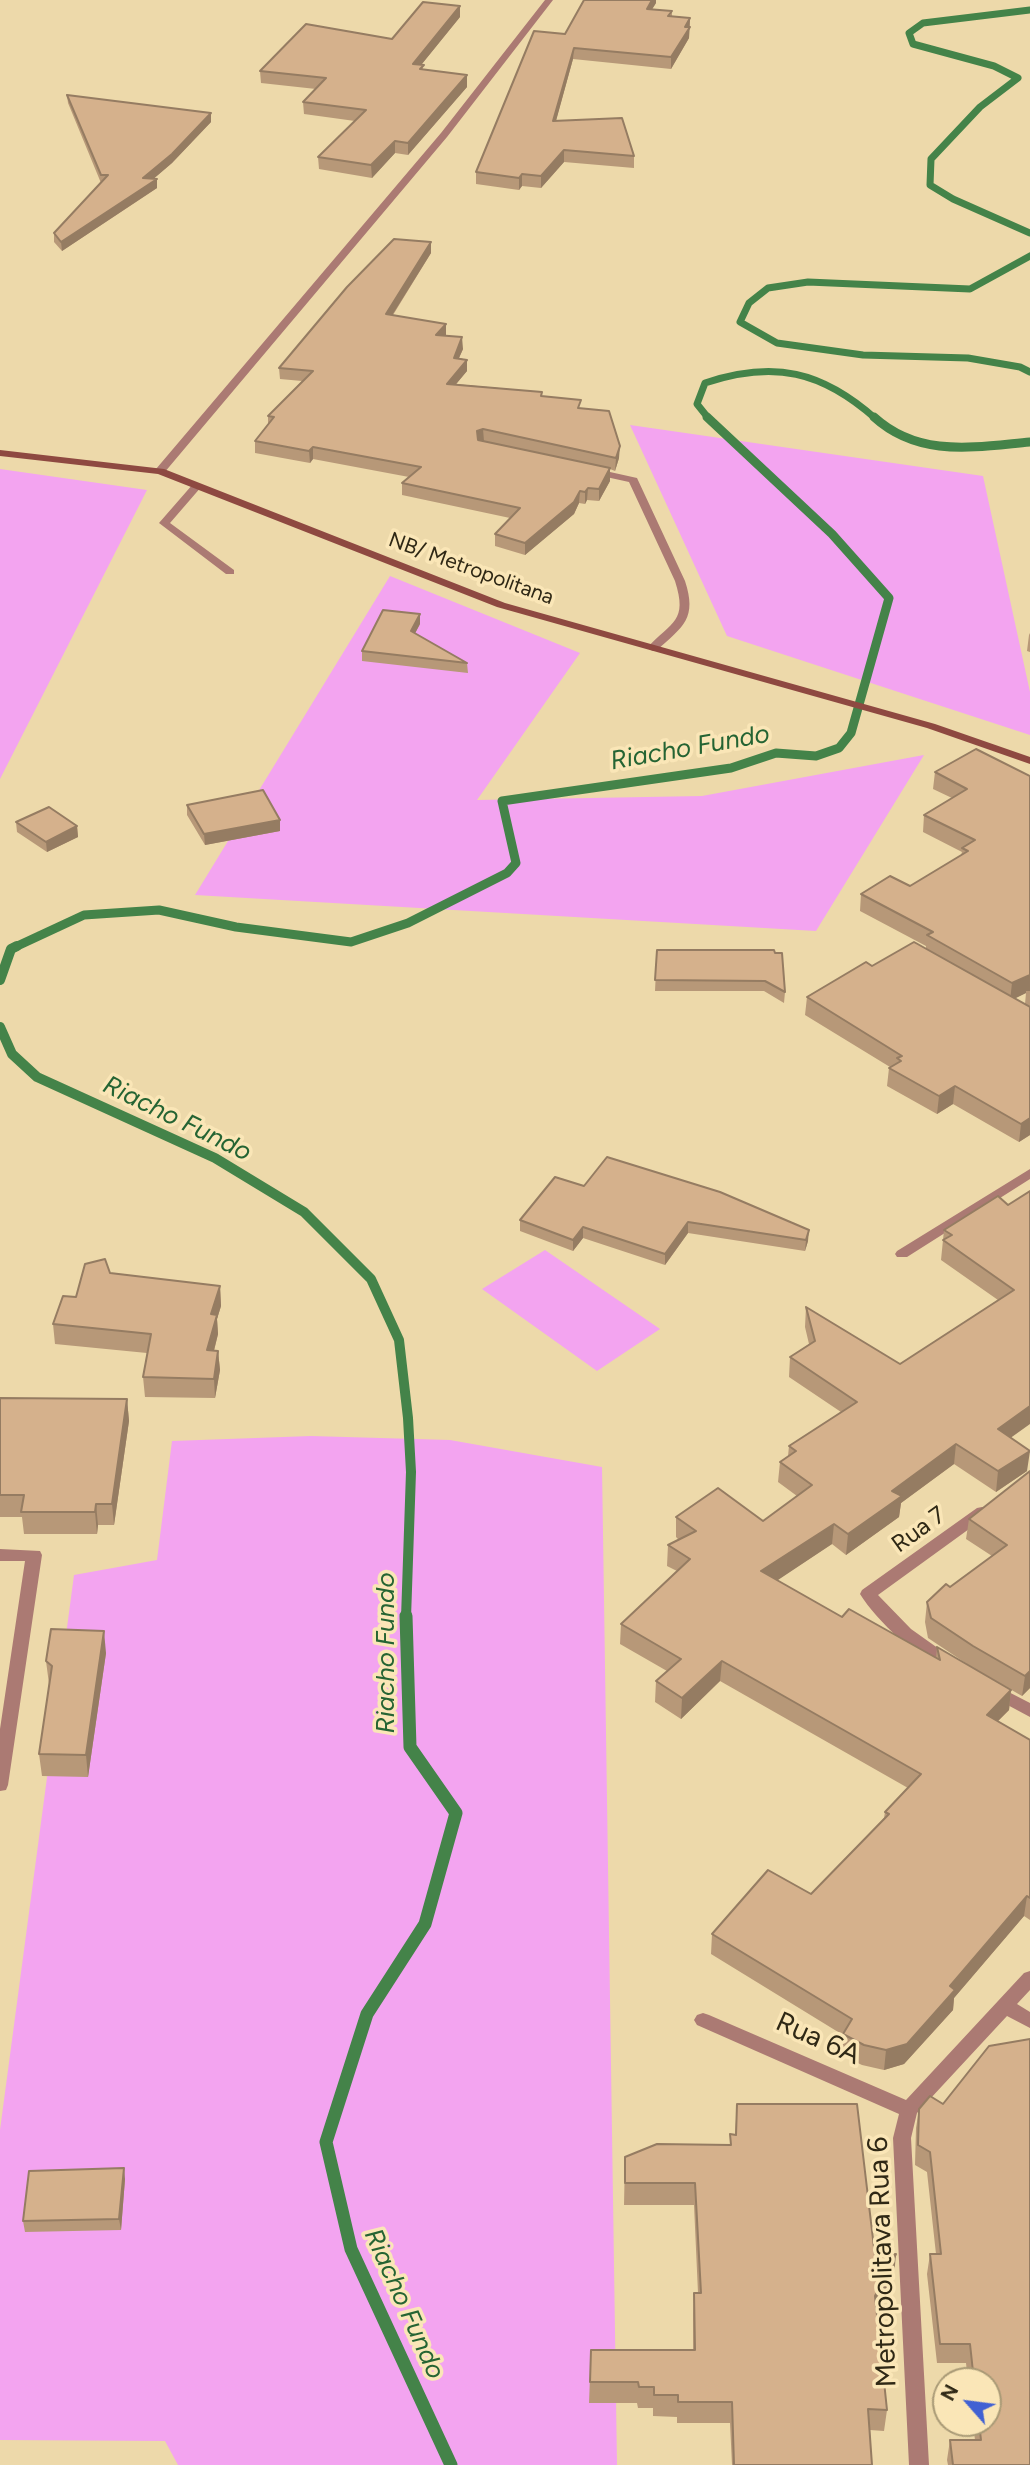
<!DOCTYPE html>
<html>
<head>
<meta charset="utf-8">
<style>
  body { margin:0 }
  #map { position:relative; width:1030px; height:2465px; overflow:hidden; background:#edd9aa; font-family:Figtree,sans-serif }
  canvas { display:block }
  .north { position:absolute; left:932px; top:2367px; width:70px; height:70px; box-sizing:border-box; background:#fae6b7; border:2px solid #a99a76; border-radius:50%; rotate:298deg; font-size:19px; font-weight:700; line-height:28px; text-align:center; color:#2f2815 }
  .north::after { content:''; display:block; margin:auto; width:24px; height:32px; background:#4161d3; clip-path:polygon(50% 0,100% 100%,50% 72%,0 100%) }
</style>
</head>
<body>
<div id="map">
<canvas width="1030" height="2465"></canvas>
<div class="north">N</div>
</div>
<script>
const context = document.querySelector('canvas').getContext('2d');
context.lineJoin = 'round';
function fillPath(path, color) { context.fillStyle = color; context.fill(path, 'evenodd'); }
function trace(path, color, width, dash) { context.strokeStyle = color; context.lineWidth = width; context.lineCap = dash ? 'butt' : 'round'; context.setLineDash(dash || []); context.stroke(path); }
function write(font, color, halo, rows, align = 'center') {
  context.font = font + ' Figtree,sans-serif'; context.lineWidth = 7; context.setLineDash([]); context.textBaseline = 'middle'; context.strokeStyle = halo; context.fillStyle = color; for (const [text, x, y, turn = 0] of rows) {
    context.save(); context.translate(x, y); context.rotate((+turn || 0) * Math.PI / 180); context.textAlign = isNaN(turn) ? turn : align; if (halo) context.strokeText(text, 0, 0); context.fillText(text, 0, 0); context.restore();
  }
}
fillPath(new Path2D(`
  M630 425 983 476 1030 692V735L727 636Z
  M0 469 147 490 0 779Z
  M390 576 580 653 477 800 702 796 924 755 816 931 195 895Z
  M545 1250 660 1329 597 1371 482 1289Z
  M311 1436 450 1440 602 1467 617 2465H178L165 2441 0 2440V2130L74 1575 157 1560 172 1441Z`), '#f3a4f0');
trace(new Path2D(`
  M1030 10 923 23 909 33 913 44 994 66 1018 78 980 107 931 159 930 185 953 199 1030 233
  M1030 256 970 289 808 282 768 288 749 303 740 322 777 343 863 355 968 358 1020 367 1030 372
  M709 419 697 404 705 383C774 360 822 371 876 419`), '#448349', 7);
trace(new Path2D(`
  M874 417C919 458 974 447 1030 442
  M13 948 84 915 159 910 236 927 351 942 408 923 507 873 516 863 502 801 731 768 776 753 816 756 839 748 851 733 889 598 832 534 707 417`), '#448349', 9);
trace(new Path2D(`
  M0 980 11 949 17 946
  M0 1027 12 1054 37 1077 215 1158 304 1212 371 1279 399 1340 408 1418 411 1472 406 1618`), '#448349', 10);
trace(new Path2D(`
  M406 1616 410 1747 456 1813 425 1924 367 2014 326 2142 351 2249 451 2465`), '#448349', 13);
fillPath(new Path2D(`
  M592 468 637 478 685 581C697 618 684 626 657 650L653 651 647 648C672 621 688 622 675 581L629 482 588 473V469Z
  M197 483 202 486 170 523 234 570V574H226L159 523 193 484Z`), '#ab7a73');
fillPath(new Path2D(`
  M545 0H553L447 137 164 473H156V469L441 133Z
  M1030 1169V1179L907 1257H897L895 1254 897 1251Z
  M982 1507 987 1508 990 1512 987 1516 878 1595 911 1629 956 1661 958 1665 956 1669 950 1671C920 1662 876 1620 860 1594L862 1590 977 1508Z
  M0 1549 40 1551 42 1555 8 1785 6 1790 0 1791V1729L25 1561H0Z
  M995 1685 1030 1703V1717L989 1695 987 1691 989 1687Z
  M1030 1971V1990L1017 2004 1030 2012V2028L1007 2016 917 2113 911 2138 929 2465H909L893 2138 899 2114 697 2025 694 2020 697 2015 703 2013 709 2015 906 2100 1024 1973Z`), '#ab7a73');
fillPath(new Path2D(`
  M0 450 164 469 505 603 935 724 1030 757V764L927 728 497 607 158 474 0 456Z`), '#8e4941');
fillPath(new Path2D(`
  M656 3 652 9 672 11V16L690 18 689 38 671 69 573 59 556 120 634 156V168L564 162 541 188 522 186 519 190 476 184V172L565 34Z
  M460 17 421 65 424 70 467 75V87L408 155 395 153 372 178 319 169 318 157 355 121 304 114 303 102 316 89 261 83 260 71 392 39Z
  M67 95 211 122 172 163 153 179H157V188L62 251 54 242V233L101 183 68 103Z
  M431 242V253L393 315 446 336 463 349 459 358 467 360V371L456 384 542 392V396L581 408 619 458 615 471 610 469V481L599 501 587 500 585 504 579 503 574 514 525 555 495 546V534L510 518 402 495V483L409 477 313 459 310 463 255 453V441L268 424V416L302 381 280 379 279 368Z
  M420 624 415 633 467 663 468 673 362 661V651Z
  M1030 633V652L1027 651 1029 635Z
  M935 772 1030 776V1135L1019 1142 953 1104 937 1114 887 1086 889 1068 890 1067 805 1015 807 997 872 966 926 949V946L860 911 861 894 910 886 961 855 962 852 923 832 924 815 952 798 933 789ZM1026 993 1025 1004 1015 998Z
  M187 805 280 831 205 845 187 815Z
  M16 822 77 826 78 837 47 852 17 832Z
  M657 950H774L785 992 784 1003 764 991H655Z
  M584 1186 720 1192 808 1241 805 1251 688 1233 665 1265 583 1238 573 1251 520 1231V1220Z
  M1030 1191 1011 1438 1027 1471 996 1492 954 1464 901 1503 899 1517 846 1555 832 1544 777 1580 842 1617 936 1658 937 1647 1011 1690 1009 1710 998 1721 1030 1740V1920L1024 1916 954 1998 953 2010 904 2064 884 2070 862 2065 841 2055 843 2035 711 1954 712 1934 811 1894 884 1818 885 1812 908 1788 720 1681 681 1719 655 1702 656 1681 667 1671 620 1644 621 1624 677 1571 667 1566 668 1545 679 1540 676 1537V1517L763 1521 797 1496 778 1482 780 1462 788 1456 789 1446 841 1412 789 1377 790 1357 809 1344 805 1327 806 1307 900 1364 998 1300 941 1260 944 1230 1008 1205Z
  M110 1273 220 1286 221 1306 217 1319 218 1334 214 1351H218L220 1370 215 1398 145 1397 143 1377 147 1353 55 1344 53 1324 76 1297Z
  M0 1398 127 1399 129 1421 114 1525H98L97 1534H24L22 1517H0Z
  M1030 1471V1688L1022 1696 970 1666 928 1638 925 1622 927 1602 950 1587 992 1556 966 1539 969 1519Z
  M106 1653 88 1777 42 1776 39 1754 49 1684 46 1661Z
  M737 2104 894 2276 877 2309 887 2410 884 2431 870 2430 872 2465H732L730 2423H677V2417L653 2416V2408H638L637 2403H589L591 2350H693V2314L694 2293H698L694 2205H624L625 2157 730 2145V2134L735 2135Z
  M919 2109 1030 2465H948L947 2460 950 2440H975L973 2423H988V2381H968L966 2363H937L927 2274 930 2254H936L927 2172 915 2165 916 2128Z
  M125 2179 121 2230 25 2232 23 2221Z`), '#b79878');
fillPath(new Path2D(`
  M652 0H656V3L646 19 647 9Z
  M460 6V17L413 75V64Z
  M690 18 689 38 671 69V57Z
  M574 48 573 59 553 132V121Z
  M467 75V87L408 155V143Z
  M211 113V122L172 163 144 187 143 178Z
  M395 141V153L372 178 371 165Z
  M564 150V162L541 188V176Z
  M522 174V186L519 190V178Z
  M157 179V188L62 251 61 242Z
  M431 242V253L386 325V314Z
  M446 324V336L436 335Z
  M462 337 463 349 454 369V358Z
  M467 360V371L447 395V384Z
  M483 429 484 441 477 443V431Z
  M620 446 619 458 615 471 616 458Z
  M313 447V459L310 463 309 451Z
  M610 468V481L599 501V489Z
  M588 488 587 500 585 504V492Z
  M580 491 579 503 574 514 525 555V543Z
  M420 614V624L411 641V631Z
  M280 820V831L205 845 204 834Z
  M77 826 78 837 47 852 46 842Z
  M1030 975V991H1026V993L1010 1001 1012 983Z
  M955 1086 953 1104 937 1114 939 1096Z
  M1030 1118V1135L1019 1142 1021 1124Z
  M688 1222V1233L665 1265V1254Z
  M583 1227V1238L573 1251V1240Z
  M809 1230 808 1241 805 1251 806 1240Z
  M220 1286 221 1306 217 1319 218 1334 209 1370 207 1350 211 1314Z
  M218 1351 220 1370 215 1398 214 1379Z
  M127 1399 129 1421 114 1525 112 1504Z
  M1030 1406V1424L995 1449 998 1429Z
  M956 1444 954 1464 901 1503 899 1517 846 1555 848 1534 892 1491Z
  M1030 1451 1027 1471 996 1492 998 1471Z
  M96 1504 98 1525 97 1534 95 1512Z
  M834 1524 832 1544 760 1592 761 1571Z
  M104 1631 106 1653 88 1777 86 1755Z
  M722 1661 720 1681 681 1719 682 1698Z
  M1030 1671V1688L1022 1696 1025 1676Z
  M1011 1690 1009 1710 984 1735 987 1715Z
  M1027 1896 1024 1916 954 1998 953 2010 904 2064 884 2070 886 2050 950 1986Z
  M124 2168 125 2179 121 2230 119 2219Z
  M896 2254 894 2276 873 2317 875 2296Z`), '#957c62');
const building = new Path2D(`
  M584 0H652L647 9 672 11 668 16 690 18 685 27H690L671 57 574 48 553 121 622 118 634 156 564 150 541 176 522 174 519 178 476 172 534 31 565 34Z
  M423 2 460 6 413 64 424 65 420 69 467 75 408 143 395 141 371 165 318 157 366 110 303 102 326 78 260 71 306 24 392 39Z
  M67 95 211 113 172 154 143 178 157 179 61 242 54 233 108 175H101Z
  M394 239 431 242 386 314 446 324 436 335 462 337 454 358 467 360 447 384 542 392 541 396 581 400 578 408 609 411 620 446 616 458 483 429 477 431 478 440 610 468 599 489 588 488 585 492 580 491 574 502 525 543 495 534 520 508 402 483 421 467 313 447 309 451 255 441 274 417 268 416 313 371 279 368 347 287Z
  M383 610 420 614 411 631 467 663 362 651Z
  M976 749 1030 776V975L1012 983 927 935 933 932 861 894 890 876 910 886 968 851 962 848 975 840 924 815 967 789 935 772Z
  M263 790 280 820 204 834 187 805Z
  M49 807 77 826 46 842 16 822Z
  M914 942 1030 1007V1118L1021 1124 955 1086 939 1096 889 1068 901 1061 897 1058 902 1056 807 997 866 962 872 966Z
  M657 950H774L775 953H782L785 992 765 981 655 980Z
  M607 1157 720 1192 809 1230 806 1240 688 1222 665 1254 583 1227 573 1240 520 1220 555 1177 584 1186Z
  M1030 1191V1406L998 1429 1030 1451 998 1471 956 1444 892 1491 902 1496 848 1534 834 1524 761 1571 842 1617 849 1609 940 1660 937 1647 1011 1690 987 1715 1030 1740V1898L1027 1896 950 1986 955 1990 907 2044 886 2050 864 2045 843 2034 852 2019 712 1934 768 1870 811 1894 889 1814 885 1812 921 1774 722 1661 682 1698 656 1681 681 1659 621 1624 690 1559 668 1545 696 1531 676 1517 718 1488 763 1521 812 1485 780 1462 796 1451 789 1446 857 1402 790 1357 815 1341 806 1307 900 1364 1014 1290 943 1240 952 1235 944 1230 998 1196 1008 1205Z
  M105 1259 110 1273 220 1286 211 1314 217 1315 207 1350 218 1351 214 1379 143 1377 151 1334 53 1324 63 1296 76 1297 85 1264Z
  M0 1398 127 1399 112 1504H96L95 1512H21L24 1495H0Z
  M1030 1471V1671L1025 1676 973 1646 931 1618 927 1602 946 1584 950 1587 1007 1545 969 1519Z
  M51 1629 104 1631 86 1755 39 1754 52 1666 46 1661Z
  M1030 2039V2465H953L950 2440H981L979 2423H988V2381H974L970 2344H940L930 2254H941L930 2152 918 2145 919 2109 930 2096 943 2104 989 2046Z
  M737 2104H857L875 2256 896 2254 875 2296 887 2410 868 2409 872 2465H734L732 2402H678V2395H654V2387H639L638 2382H590L591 2350H695L694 2293H701L695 2183H625V2157L657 2144 731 2145 730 2134 736 2135Z
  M124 2168 119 2219 23 2221 29 2171Z`);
fillPath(building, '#d5b18c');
trace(building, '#957c62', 2);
write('21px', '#2f2815', '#fae6b7', [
  ["NB/ Metropolitana",471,569,20]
]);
write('24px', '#2f2815', '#fae6b7', [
  ["Rua 7",919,1530,-36]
]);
write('italic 26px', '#256433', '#fae6b7', [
  ["Riacho Fundo",690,748,-10],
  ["Riacho Fundo",177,1119,26],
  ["Riacho Fundo",386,1653,-90],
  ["Riacho Fundo",404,2304,66]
]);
write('28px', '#2f2815', '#fae6b7', [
  ["Rua 6A",818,2039,24],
  ["Metropolitava Rua 6",883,2262,-92]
]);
</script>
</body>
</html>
